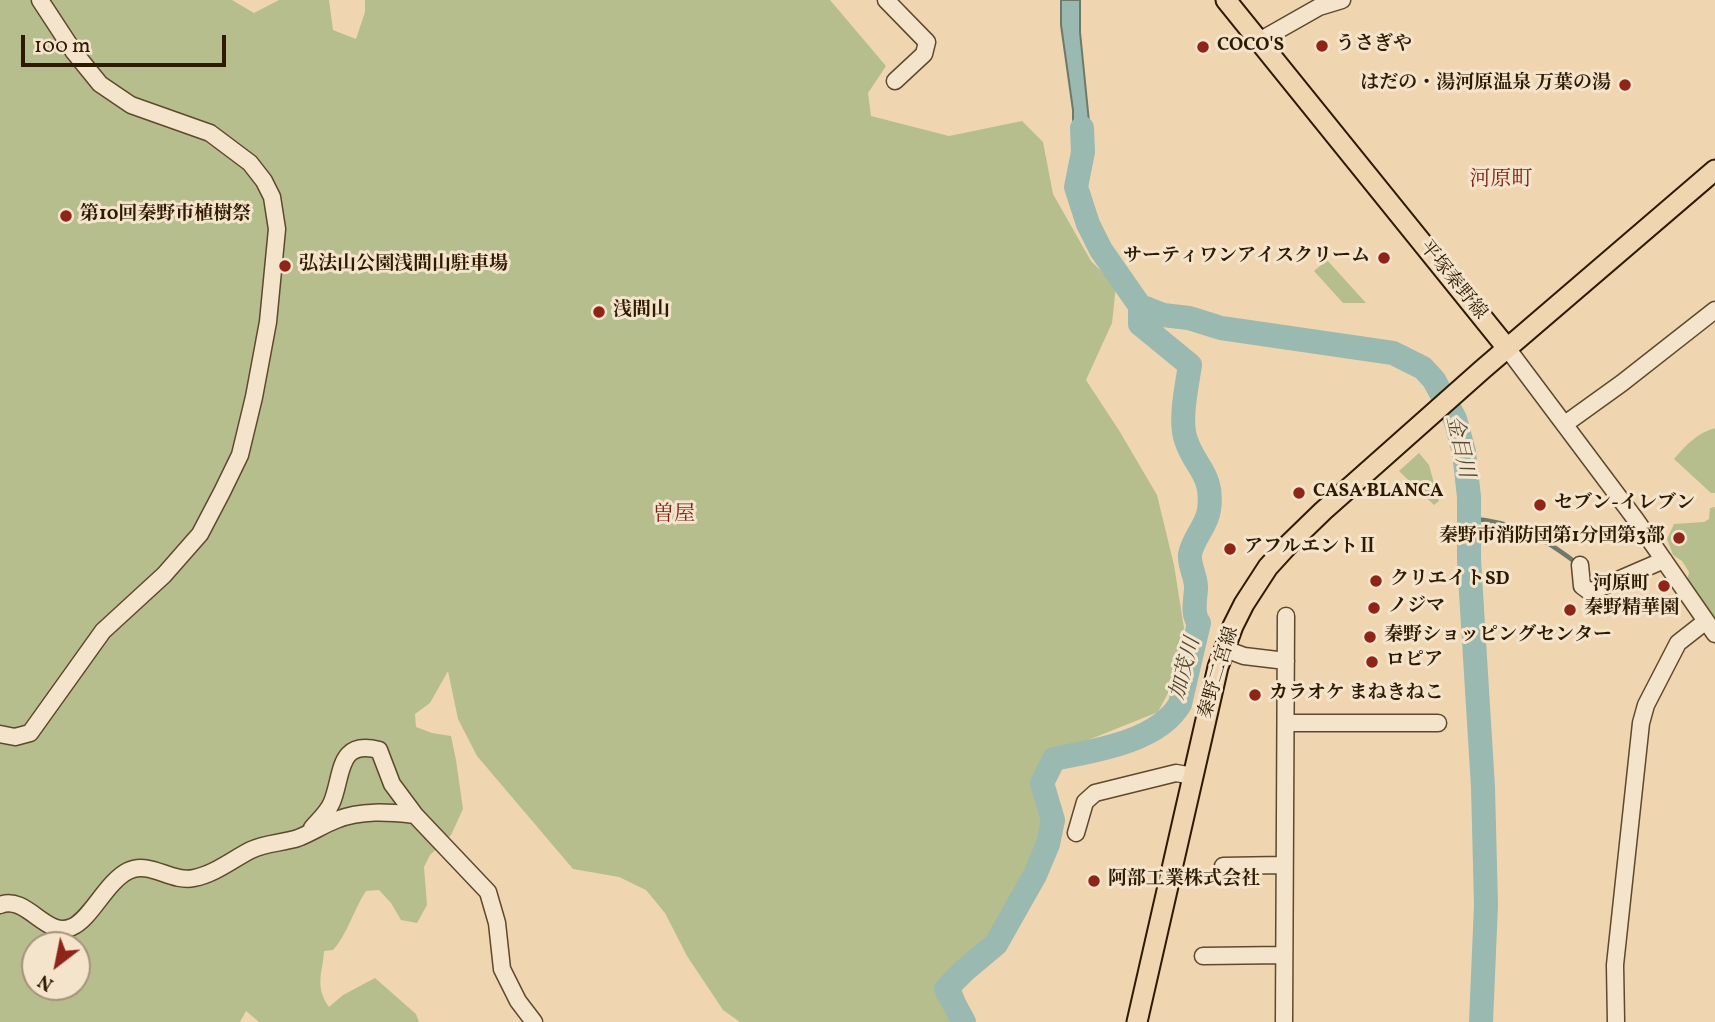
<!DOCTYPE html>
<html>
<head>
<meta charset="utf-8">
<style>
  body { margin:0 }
  #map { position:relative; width:1715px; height:1022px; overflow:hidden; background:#efd6b1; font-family:Vollkorn,serif }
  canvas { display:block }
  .north { position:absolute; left:21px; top:931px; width:70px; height:70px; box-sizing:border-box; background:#f5e4cc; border:2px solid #a5937a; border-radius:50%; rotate:212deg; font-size:19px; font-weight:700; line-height:28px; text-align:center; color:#2e1a00 }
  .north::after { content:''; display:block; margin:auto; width:24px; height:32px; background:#8f2418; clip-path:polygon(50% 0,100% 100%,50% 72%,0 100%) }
  .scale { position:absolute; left:21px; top:35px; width:205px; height:32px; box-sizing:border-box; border:4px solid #2e1a00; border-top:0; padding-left:9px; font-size:21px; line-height:24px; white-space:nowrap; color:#2e1a00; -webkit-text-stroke:5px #f5e4cc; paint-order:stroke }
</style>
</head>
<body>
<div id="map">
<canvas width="1715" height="1022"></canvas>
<div class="north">N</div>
<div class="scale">100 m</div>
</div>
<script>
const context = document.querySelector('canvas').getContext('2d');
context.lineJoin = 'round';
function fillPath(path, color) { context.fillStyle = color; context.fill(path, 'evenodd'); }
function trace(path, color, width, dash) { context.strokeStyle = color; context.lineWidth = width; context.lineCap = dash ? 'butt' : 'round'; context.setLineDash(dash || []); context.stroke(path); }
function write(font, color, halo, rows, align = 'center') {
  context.font = font + ' Vollkorn,"Noto Serif JP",serif'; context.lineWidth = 6; context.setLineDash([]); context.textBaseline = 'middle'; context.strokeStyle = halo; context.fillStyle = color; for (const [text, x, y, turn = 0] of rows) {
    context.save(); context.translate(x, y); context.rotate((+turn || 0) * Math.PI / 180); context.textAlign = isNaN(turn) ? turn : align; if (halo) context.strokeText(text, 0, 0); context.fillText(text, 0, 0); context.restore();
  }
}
fillPath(new Path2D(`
  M0 0H232L254 13 279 0H329L333 30 356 39 365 12V0H830L886 66 868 93 871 116 949 136 1022 121 1043 142 1053 194 1091 261 1116 286 1112 323 1086 380 1120 432 1157 495 1174 565 1184 628 1168 693 1158 712 1061 751 1039 797 1044 839 961 988 974 1022H740L723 1010 687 956 665 913 646 890 619 877 573 869 477 756 458 719 448 671 430 703 415 714 416 727 432 733 451 736 456 760 463 809 451 835 430 855 424 867 427 905 417 923 401 920 391 903 379 890 366 891C354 909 347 935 333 950L324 951C323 972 314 986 329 1007L343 995 375 978 416 1014 419 1022H259L246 1011 240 1022H0ZM35 945H77V987H35Z
  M1327 260 1366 303H1343L1314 271Z
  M1715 428V493H1711L1674 459C1686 445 1697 433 1715 428Z
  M1419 453 1429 465 1439 501 1434 505 1399 471Z
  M1715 507V619L1687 582 1689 572 1682 561 1673 555 1667 539 1674 524 1704 522 1709 519 1710 508Z`), '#b6be8e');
const water = new Path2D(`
  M1061 0H1080V32L1092 152 1083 164 1073 125V110L1061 25Z`);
fillPath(water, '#9ab9b0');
trace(water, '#6f796a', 2);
trace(new Path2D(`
  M1469 518C1516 523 1538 534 1575 562`), '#6f796a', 4.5);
trace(new Path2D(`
  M1082 128 1083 152 1076 187 1088 224 1101 250 1140 306 1163 315 1189 318 1221 328 1393 353 1423 368 1434 380 1455 419 1464 452 1469 497V560L1483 787 1486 905 1481 1022
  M964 1022 946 989 965 970 996 944 1035 875 1048 844 1053 820 1042 783 1054 759C1093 751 1158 742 1180 704L1199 623C1191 613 1196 599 1196 587 1196 576 1189 566 1190 555 1192 539 1207 526 1209 510 1214 474 1195 468 1186 440 1179 421 1187 385 1190 365L1140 324V306`), '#9ab9b0', 24);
const minor = new Path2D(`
  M886 0 927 42 924 54 895 81
  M1259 41 1319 7 1342 0
  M1507 348 1636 520 1715 634
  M1565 424 1622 383 1715 310
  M1580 565 1582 586 1590 592 1664 560
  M1225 649 1244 656 1286 661
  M1286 723H1438
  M0 734 15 737 30 733 103 631 164 575 200 534 222 492 240 455 254 397 268 322 277 229 272 197 264 181 250 163 210 133 131 105 100 84 74 52 40 0
  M312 828C319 820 328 812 332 802 343 775 337 739 379 750L392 784 415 815
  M1076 833 1085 802 1095 793 1176 773 1193 776
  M1223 866 1283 865
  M0 905C27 894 46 939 72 927 91 919 106 882 128 871 150 860 171 883 194 878 215 874 233 859 251 850 265 843 283 843 298 838 311 833 323 825 336 820 361 810 388 812 415 815L488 892 497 923 502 969 518 1001 534 1022
  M1203 956 1284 955
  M1284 1022 1286 616
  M1616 1022 1615 965 1641 723 1646 705 1678 643 1706 621`);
const major = new Path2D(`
  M1226 0 1507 348
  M1137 1022 1218 667 1233 626 1244 604 1268 567 1289 544 1323 511 1483 369 1715 170`);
trace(minor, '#5e492c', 19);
trace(major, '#2e1a00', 23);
trace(minor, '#f5e4cc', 16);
trace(major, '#efd6b1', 19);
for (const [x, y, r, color] of [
  [1322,46,7,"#8f2418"],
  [1203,47,7,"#8f2418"],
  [1625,85,7,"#8f2418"],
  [66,216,7,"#8f2418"],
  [1384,258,7,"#8f2418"],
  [285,266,7,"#8f2418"],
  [599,312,7,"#8f2418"],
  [1299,493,7,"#8f2418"],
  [1540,505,7,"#8f2418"],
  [1679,538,7,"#8f2418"],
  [1230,549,7,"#8f2418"],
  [1376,581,7,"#8f2418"],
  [1664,586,7,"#8f2418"],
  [1374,608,7,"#8f2418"],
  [1570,610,7,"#8f2418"],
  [1370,637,7,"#8f2418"],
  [1372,662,7,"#8f2418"],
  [1255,695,7,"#8f2418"],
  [1094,881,7,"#8f2418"]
]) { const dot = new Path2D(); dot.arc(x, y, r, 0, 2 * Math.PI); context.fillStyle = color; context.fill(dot); trace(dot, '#f5e4cc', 2.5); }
write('bold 19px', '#2e1a00', '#f5e4cc', [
  ["うさぎや",1336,46],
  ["COCO'S",1217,47],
  ["はだの・湯河原温泉 万葉の湯",1611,85,"right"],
  ["第10回秦野市植樹祭",80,216],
  ["サーティワンアイスクリーム",1370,258,"right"],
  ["弘法山公園浅間山駐車場",299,266],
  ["浅間山",613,312],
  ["CASA BLANCA",1313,493],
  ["セブン-イレブン",1554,505],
  ["秦野市消防団第1分団第3部",1665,538,"right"],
  ["アフルエントⅡ",1244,549],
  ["クリエイトSD",1390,581],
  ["河原町",1650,586,"right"],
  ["ノジマ",1388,608],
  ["秦野精華園",1584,610],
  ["秦野ショッピングセンター",1384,637],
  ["ロピア",1386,662],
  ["カラオケ まねきねこ",1269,695],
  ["阿部工業株式会社",1108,881]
], 'left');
write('19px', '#2e1a00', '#f5e4cc', [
  ["平塚秦野線",1452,281,51],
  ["秦野二宮線",1220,673,-73]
]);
write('21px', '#7a1f14', '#f5e4cc', [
  ["河原町",1501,181],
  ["曽屋",674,516]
]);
write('italic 21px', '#4e4a35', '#f5e4cc', [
  ["金目川",1458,447,77],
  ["加茂川",1187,669,-75]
]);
</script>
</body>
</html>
